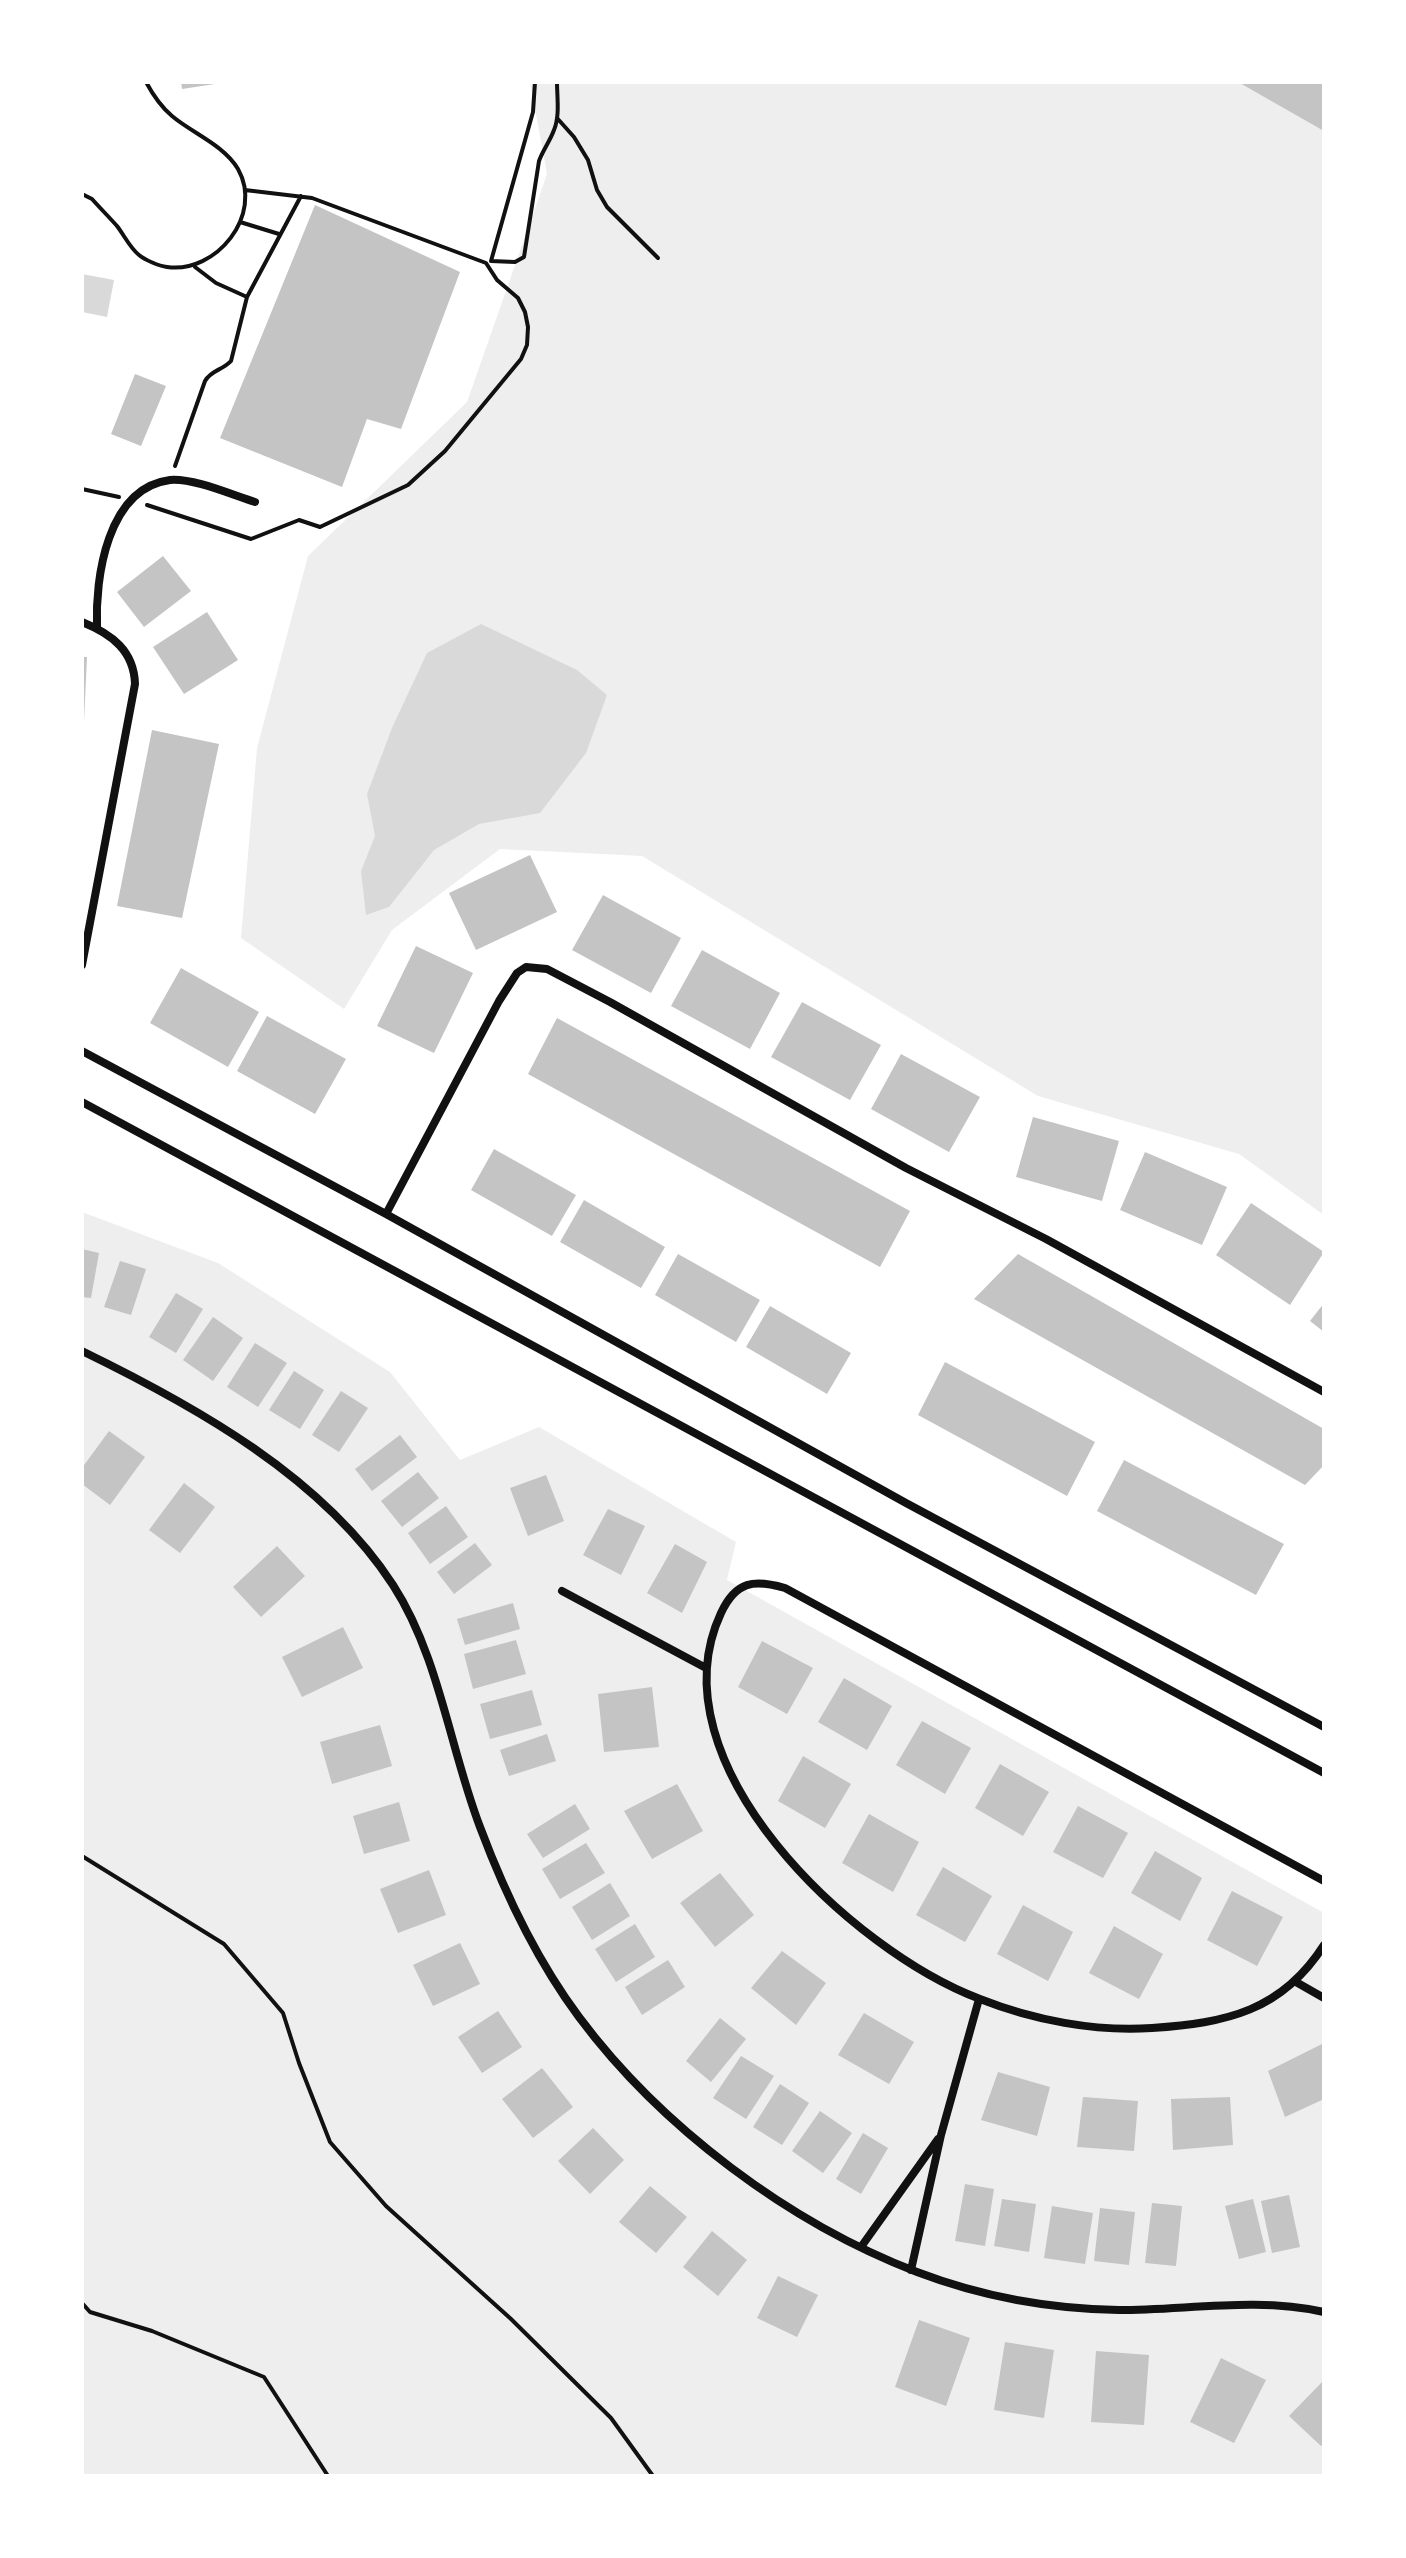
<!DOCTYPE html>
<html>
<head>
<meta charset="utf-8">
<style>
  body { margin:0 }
  #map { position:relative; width:1406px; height:2558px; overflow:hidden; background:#fff; font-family:Barlow,sans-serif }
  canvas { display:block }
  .frame { position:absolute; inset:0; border:84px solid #fff; pointer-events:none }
</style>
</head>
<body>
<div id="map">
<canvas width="1406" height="2558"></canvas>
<div class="frame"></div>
</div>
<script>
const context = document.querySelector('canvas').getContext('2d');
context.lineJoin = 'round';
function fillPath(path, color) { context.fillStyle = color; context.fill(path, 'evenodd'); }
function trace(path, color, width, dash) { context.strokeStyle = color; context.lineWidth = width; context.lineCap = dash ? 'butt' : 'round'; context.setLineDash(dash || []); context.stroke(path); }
fillPath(new Path2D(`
  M530 82H1324V1215L1239 1154 1038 1096 642 856 500 849 392 930 344 1009 241 938 257 748 308 556 467 402 547 174Z
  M82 1212 218 1263 390 1372 460 1460 539 1427 736 1542 727 1580 1324 1913V2476H82Z`), '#eee');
fillPath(new Path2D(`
  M82 274 114 280 107 317 82 312Z
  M481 624 577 670 607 695 586 753 540 813 479 824 434 850 389 907 366 915 361 871 375 836 367 794 392 728 427 653Z`), '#d9d9d9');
fillPath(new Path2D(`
  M181 82H215V84L182 89Z
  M1238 82H1324V131Z
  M315 205 460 272 401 429 367 419 342 487 220 438Z
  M135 374 166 386 141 446 111 434Z
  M163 556 191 591 144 627 117 592Z
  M207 612 238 660 184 694 153 647Z
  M82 657H87L84 721H82Z
  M152 730 219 744 182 918 117 906Z
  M530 855 557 912 476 950 449 893Z
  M603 895 681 938 651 993 572 950Z
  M416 946 473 973 434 1053 377 1026Z
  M702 950 780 993 750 1049 671 1006Z
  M181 968 259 1012 228 1067 150 1023Z
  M802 1002 881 1045 850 1100 771 1057Z
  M267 1016 346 1059 315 1114 237 1071Z
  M557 1018 910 1211 880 1267 528 1074Z
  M901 1054 980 1097 949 1152 871 1109Z
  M1033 1117 1119 1141 1102 1201 1016 1177Z
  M494 1149 576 1195 552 1236 471 1190Z
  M1145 1152 1227 1187 1202 1245 1120 1210Z
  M584 1200 665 1247 641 1288 560 1242Z
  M1251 1203 1324 1252 1290 1305 1216 1255Z
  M82 1249 99 1253 91 1298 82 1297Z
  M678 1254 760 1300 736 1342 655 1295Z
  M1018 1254 1324 1429V1465L1305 1485 974 1299Z
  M120 1261 146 1269 131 1315 104 1307Z
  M176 1293 203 1309 176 1353 149 1337Z
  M1324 1303V1332L1310 1321Z
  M770 1306 851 1353 827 1394 746 1347Z
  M213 1317 243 1338 213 1381 183 1360Z
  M255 1343 287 1363 258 1407 227 1387Z
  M945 1362 1095 1442 1067 1496 918 1415Z
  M294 1371 324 1390 300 1429 269 1410Z
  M341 1391 368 1408 339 1452 312 1435Z
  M109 1431 145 1457 110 1505 82 1484V1468Z
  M400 1435 417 1457 372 1491 355 1469Z
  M1124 1460 1284 1544 1256 1595 1097 1511Z
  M418 1472 439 1498 402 1527 381 1501Z
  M546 1475 564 1521 528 1536 510 1488Z
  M184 1483 215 1507 180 1553 149 1530Z
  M446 1506 468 1537 430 1564 408 1533Z
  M608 1509 645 1526 621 1575 583 1555Z
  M475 1543 492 1565 454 1594 437 1572Z
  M675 1544 707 1562 682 1613 647 1593Z
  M277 1546 305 1576 261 1617 233 1587Z
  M513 1603 520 1629 465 1645 457 1619Z
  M343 1627 363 1668 302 1697 282 1657Z
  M516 1640 526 1674 473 1689 464 1654Z
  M762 1641 813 1668 787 1714 738 1687Z
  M844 1678 892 1706 867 1750 818 1722Z
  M652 1687 659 1747 604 1752 598 1694Z
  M532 1690 542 1725 490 1739 480 1704Z
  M922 1721 971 1748 945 1794 896 1765Z
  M380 1725 392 1766 332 1784 320 1742Z
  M547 1734 556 1761 509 1776 500 1750Z
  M803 1756 851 1784 825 1828 778 1801Z
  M1000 1764 1049 1792 1023 1836 975 1808Z
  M677 1784 703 1831 652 1859 624 1811Z
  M399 1802 410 1841 364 1854 353 1816Z
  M575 1804 590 1829 543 1858 527 1834Z
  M1078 1806 1128 1833 1103 1878 1053 1852Z
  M869 1814 919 1842 893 1892 842 1863Z
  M586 1843 605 1873 560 1899 542 1869Z
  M1155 1851 1202 1878 1180 1921 1131 1893Z
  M943 1867 992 1896 965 1942 916 1915Z
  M429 1870 446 1915 398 1933 380 1889Z
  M720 1873 754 1915 715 1947 680 1903Z
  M610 1883 630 1916 592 1940 572 1907Z
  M1232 1891 1283 1917 1257 1966 1207 1940Z
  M1023 1905 1073 1932 1048 1981 997 1954Z
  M635 1924 655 1957 616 1982 595 1949Z
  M1114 1926 1163 1954 1139 1999 1089 1973Z
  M460 1943 480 1984 433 2006 413 1965Z
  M782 1951 826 1983 796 2025 751 1988Z
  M668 1960 685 1987 642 2015 625 1987Z
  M498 2011 522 2047 482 2073 458 2037Z
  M864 2013 914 2042 889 2084 838 2055Z
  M720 2018 746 2039 711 2082 686 2061Z
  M1322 2044 1324 2099 1285 2117 1268 2071Z
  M741 2056 774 2076 746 2119 713 2098Z
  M542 2068 573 2107 533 2138 502 2099Z
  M998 2072 1050 2087 1037 2136 981 2120Z
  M780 2084 809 2103 782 2145 753 2127Z
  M1083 2097 1138 2101 1134 2151 1077 2147Z
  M1230 2097 1233 2145 1173 2150 1171 2099Z
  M820 2111 852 2133 823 2173 792 2151Z
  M593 2128 624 2160 590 2194 558 2161Z
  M863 2133 888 2148 861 2194 836 2179Z
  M965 2184 994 2189 985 2246 955 2241Z
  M650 2186 687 2217 656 2253 619 2222Z
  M1289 2195 1300 2247 1272 2253 1261 2201Z
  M1002 2199 1036 2204 1029 2252 994 2246Z
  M1253 2199 1266 2252 1239 2259 1225 2206Z
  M1152 2203 1182 2206 1176 2266 1145 2263Z
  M1052 2206 1093 2213 1085 2264 1044 2258Z
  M1100 2208 1135 2212 1129 2265 1094 2261Z
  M712 2231 747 2260 718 2296 683 2267Z
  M778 2276 818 2295 797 2337 757 2318Z
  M919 2320 970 2338 946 2406 895 2387Z
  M1005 2342 1054 2350 1044 2418 994 2410Z
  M1096 2351 1149 2355 1144 2425 1091 2422Z
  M1221 2358 1266 2380 1234 2443 1190 2422Z
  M1324 2380V2443L1321 2446 1289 2416Z`), '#c4c4c4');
trace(new Path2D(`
  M557 118 574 137 588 160 597 190 607 207 658 258
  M82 194 92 199C100 208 109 217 117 226 124 235 130 248 139 255 145 260 159 266 167 267 216 274 264 215 238 169 224 145 192 133 172 116 160 106 153 95 146 82
  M240 222 279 234
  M491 261 515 262 524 257 539 161C543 150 550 141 554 130 560 116 557 97 557 82
  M491 261 533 112 535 82
  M195 267 216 283 247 297
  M175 466 205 381C211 370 223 370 231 361L247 297 301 196
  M82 489 119 497
  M147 505 251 539 299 520 320 527 408 485 445 451 521 359 527 345 528 327 525 312 518 298 497 280 486 263 312 198 245 190
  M82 1856 224 1944 283 2013 299 2063 330 2142 386 2206 511 2319 611 2418 653 2476
  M82 2303 90 2312 152 2331 264 2377 328 2476`), '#111', 4);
trace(new Path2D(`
  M82 622C112 634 134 651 135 684L82 965
  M97 628C95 578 107 488 170 480 194 478 232 495 255 502
  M82 1051 386 1214 906 1503 1324 1727
  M82 1102 1324 1773
  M386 1214 499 1001 517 973 526 967 547 969 610 1002 906 1168 1046 1239 1324 1392
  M82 1351C195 1406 323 1477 393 1585 439 1656 450 1749 480 1827 504 1891 538 1962 579 2017 661 2127 789 2223 917 2272 980 2296 1051 2309 1119 2310 1187 2310 1257 2297 1324 2312
  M562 1591 706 1668
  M1324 1881 785 1588C754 1579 736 1581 721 1613 651 1763 852 1951 980 1999 1033 2020 1095 2032 1152 2028 1226 2023 1282 2011 1324 1945
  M1296 1982 1324 1998
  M861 2247 938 2139
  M911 2270 941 2135 979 1999`), '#111', 8);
</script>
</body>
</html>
